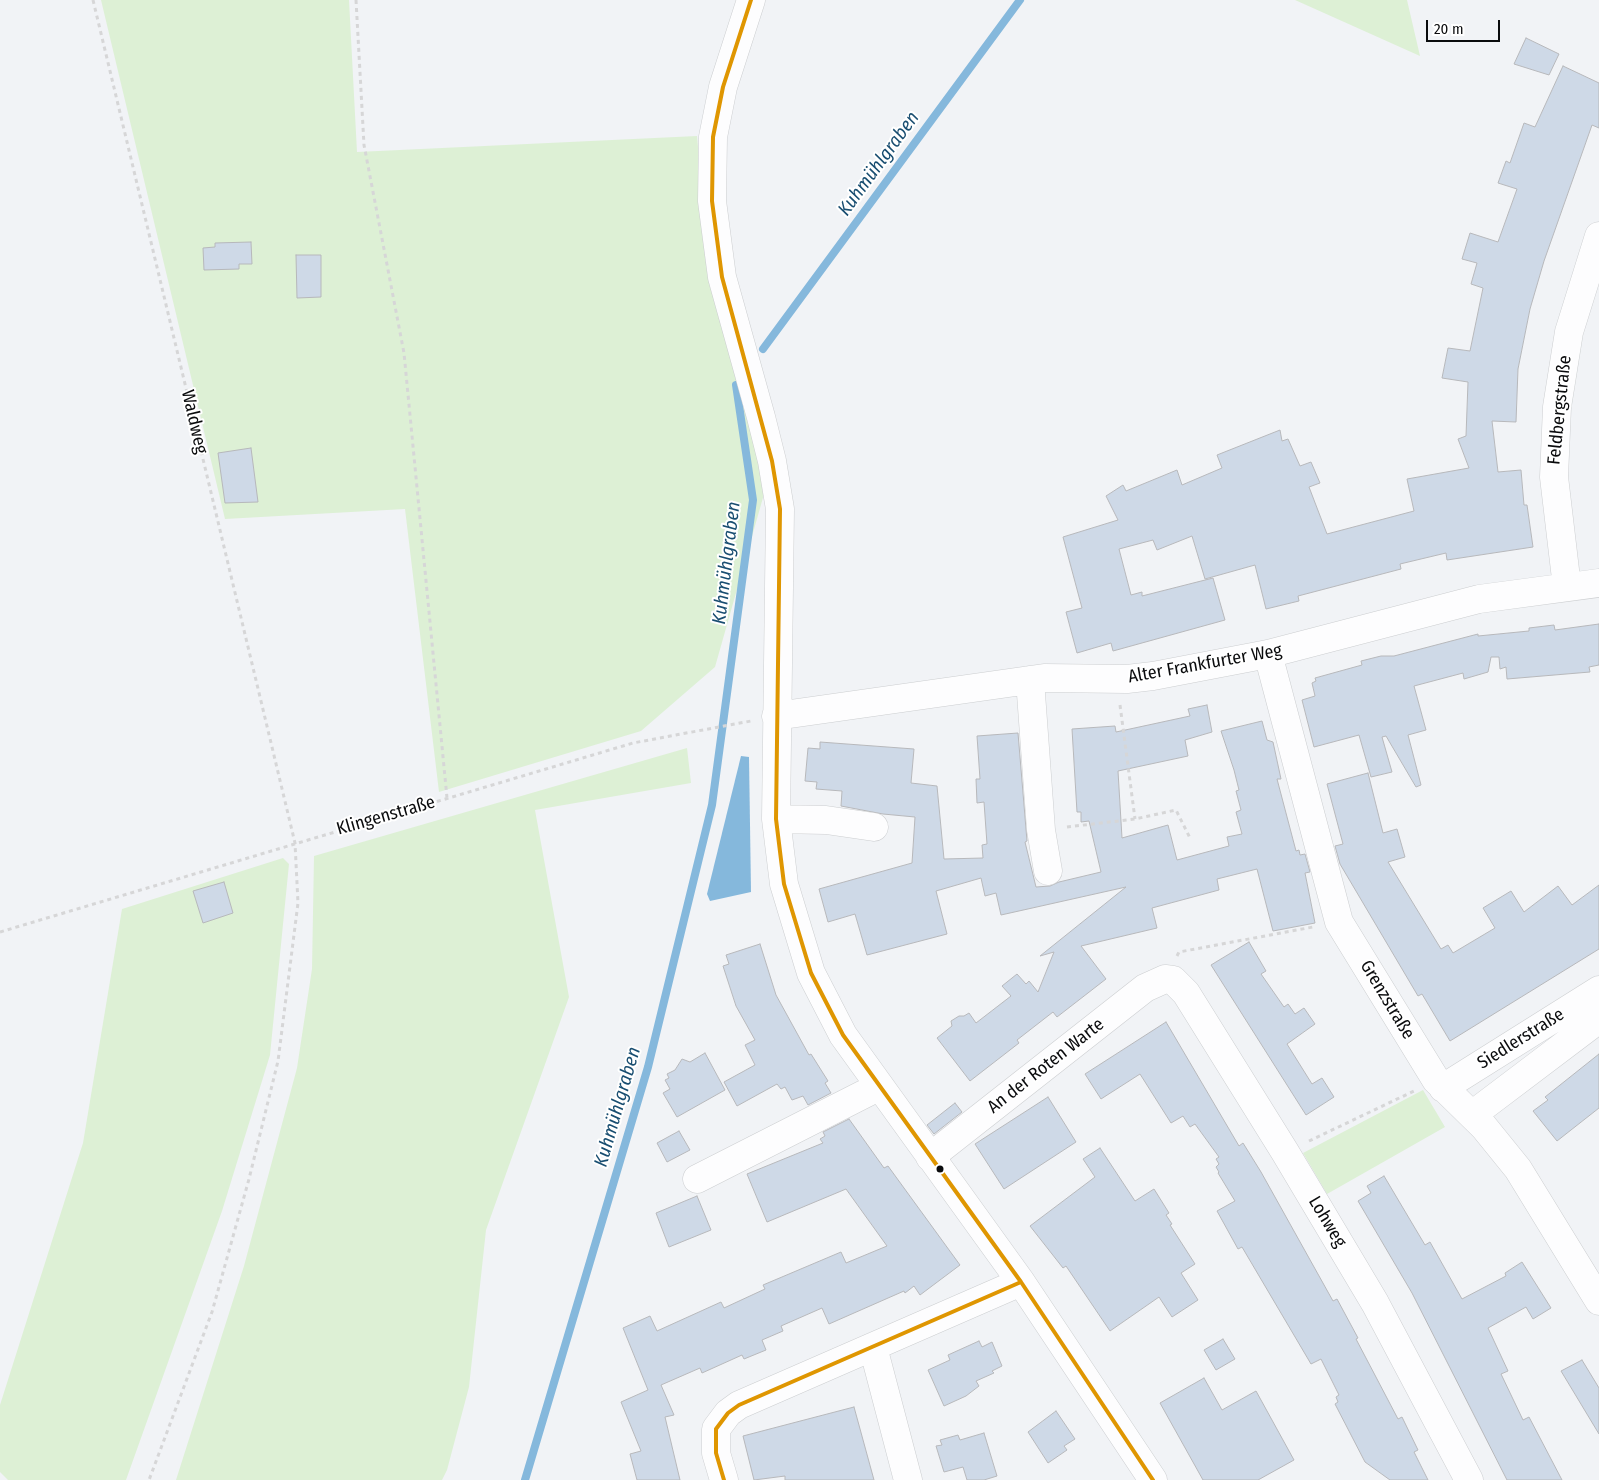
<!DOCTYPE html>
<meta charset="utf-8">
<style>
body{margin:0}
#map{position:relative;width:1599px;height:1480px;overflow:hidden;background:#f1f3f6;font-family:"Fira Sans Condensed",sans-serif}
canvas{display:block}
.scale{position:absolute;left:1426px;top:20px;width:74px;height:22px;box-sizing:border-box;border:2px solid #0a0b0d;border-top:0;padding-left:6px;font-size:15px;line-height:18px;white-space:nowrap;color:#0a0b0d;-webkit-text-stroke:4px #fff;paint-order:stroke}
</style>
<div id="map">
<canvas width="1599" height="1480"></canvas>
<div class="scale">20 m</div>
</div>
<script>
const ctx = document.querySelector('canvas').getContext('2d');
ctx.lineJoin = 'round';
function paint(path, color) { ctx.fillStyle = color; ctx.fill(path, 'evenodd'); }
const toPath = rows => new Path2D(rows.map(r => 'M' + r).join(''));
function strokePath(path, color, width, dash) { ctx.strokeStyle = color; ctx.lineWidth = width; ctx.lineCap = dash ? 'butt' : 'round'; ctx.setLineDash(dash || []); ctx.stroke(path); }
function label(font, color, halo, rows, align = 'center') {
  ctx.font = font + ' "Fira Sans Condensed",sans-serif'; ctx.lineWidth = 4; ctx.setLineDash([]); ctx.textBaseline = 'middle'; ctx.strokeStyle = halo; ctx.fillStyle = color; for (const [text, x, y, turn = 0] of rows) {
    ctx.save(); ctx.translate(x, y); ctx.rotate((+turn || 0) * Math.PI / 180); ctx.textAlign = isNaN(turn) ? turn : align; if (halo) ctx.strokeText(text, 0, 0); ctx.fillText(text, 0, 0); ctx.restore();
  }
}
paint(toPath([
 [101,0,349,0,357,152,697,136,705,220,768,480,715,667,641,731,439,792,405,509,225,519],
 [1295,0,1407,0,1420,56],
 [687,748,691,783,535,810,569,997,486,1230,469,1387,447,1470,442,1480,176,1480,244,1266,297,1068,312,969,314,856],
 [283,858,289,864,270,1055,222,1211,126,1480,8,1480,0,1472,0,1405,83,1143,122,909],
 [1423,1090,1445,1127,1327,1194,1303,1153]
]), '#ddf0d5');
paint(toPath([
 [741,756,749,757,751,892,710,901,707,894]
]), '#85b8dc');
strokePath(toPath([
 [763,349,1020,0],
 [525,1480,648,1067,712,805,753,500,736,385]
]), '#85b8dc', 8);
const building = toPath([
 [1526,38,1559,54,1549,75,1514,64,1526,38],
 [1563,66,1599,83,1599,128,1592,125,1544,261,1530,309,1518,369,1516,422,1492,421,1498,472,1521,470,1524,505,1527,505,1533,547,1447,560,1446,553,1400,564,1401,569,1298,596,1299,601,1266,609,1255,565,1205,579,1192,536,1157,550,1153,540,1119,549,1131,595,1142,592,1142,596,1213,578,1225,620,1113,651,1111,643,1077,653,1066,612,1082,608,1063,537,1118,520,1106,496,1123,485,1126,491,1177,470,1182,485,1222,468,1217,455,1280,430,1282,441,1288,439,1300,466,1311,462,1320,483,1309,487,1327,534,1414,511,1407,479,1469,468,1458,439,1466,436,1468,382,1442,378,1448,348,1470,351,1483,288,1471,284,1477,263,1462,259,1470,233,1498,242,1517,189,1498,183,1506,161,1510,163,1524,123,1535,127,1563,66],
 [251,242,252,264,239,264,239,269,204,270,203,248,215,247,215,243,251,242],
 [296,255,321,255,321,297,297,298,296,255],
 [251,448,258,502,225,503,218,453,251,448],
 [1599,624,1599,665,1589,667,1590,672,1507,679,1506,667,1500,669,1499,657,1491,657,1488,672,1464,679,1463,673,1414,686,1426,730,1408,735,1421,785,1416,787,1386,736,1382,737,1392,772,1371,777,1359,735,1314,747,1302,700,1315,696,1312,683,1316,681,1315,678,1362,665,1361,661,1381,656,1394,656,1478,634,1478,636,1529,631,1529,628,1554,625,1555,630,1599,624],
 [1207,705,1212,732,1185,740,1188,756,1118,771,1122,838,1168,825,1177,860,1229,846,1227,837,1242,834,1236,812,1241,810,1236,791,1239,790,1234,770,1221,731,1262,721,1267,740,1273,742,1281,779,1277,779,1296,851,1299,850,1300,855,1305,854,1310,872,1305,873,1315,923,1273,931,1257,869,1217,879,1219,890,1152,908,1157,928,1081,946,1106,979,1057,1017,1053,1012,1017,1040,1019,1043,970,1081,937,1038,952,1026,951,1021,959,1016,964,1016,969,1013,976,1023,1011,996,1002,986,1017,974,1026,984,1029,981,1038,992,1054,952,1040,956,1126,887,1001,915,996,893,985,896,981,878,936,891,947,934,867,955,855,914,828,922,819,889,912,863,915,817,883,814,841,806,842,791,816,789,817,782,805,781,808,748,820,749,820,742,914,749,911,783,937,786,944,859,983,858,982,845,987,844,984,802,977,803,976,779,980,779,977,736,1018,733,1027,841,1025,842,1036,887,1050,886,1059,882,1101,872,1089,821,1081,822,1081,812,1077,812,1072,729,1115,726,1116,732,1190,716,1188,709,1207,705],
 [1368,773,1383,833,1397,829,1405,857,1388,862,1441,949,1448,945,1453,953,1495,928,1483,908,1511,891,1524,912,1558,886,1572,905,1599,885,1599,949,1450,1041,1422,994,1418,996,1340,864,1335,846,1343,844,1327,784,1368,773],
 [224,882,233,913,203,923,193,891,224,882],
 [1249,942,1266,971,1261,974,1284,1007,1288,1004,1295,1014,1304,1008,1315,1024,1287,1044,1312,1084,1322,1078,1334,1097,1306,1115,1211,965,1249,942],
 [760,944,776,995,809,1055,811,1054,828,1081,825,1083,831,1093,808,1105,803,1096,792,1100,785,1087,781,1089,777,1084,737,1106,724,1082,755,1065,745,1045,755,1040,736,1006,723,966,729,964,726,955,760,944],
 [1166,1022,1239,1146,1243,1143,1261,1172,1333,1301,1337,1299,1358,1338,1356,1339,1398,1419,1402,1417,1418,1450,1414,1452,1428,1480,1390,1480,1365,1462,1335,1404,1338,1402,1336,1397,1339,1395,1321,1359,1311,1364,1242,1247,1238,1249,1217,1211,1235,1201,1218,1173,1219,1172,1216,1167,1219,1164,1216,1159,1219,1157,1195,1124,1190,1127,1183,1116,1171,1123,1140,1074,1101,1099,1085,1074,1166,1022],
 [705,1053,725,1090,677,1117,663,1093,670,1089,665,1080,669,1078,667,1074,675,1070,682,1059,690,1062,705,1053],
 [1599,1054,1599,1108,1557,1141,1533,1111,1548,1100,1545,1097,1599,1054],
 [1048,1097,1076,1142,1004,1189,975,1144,1048,1097],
 [955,1103,962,1112,934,1134,927,1125,955,1103],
 [849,1119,884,1168,888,1166,960,1265,920,1295,914,1286,905,1293,904,1291,829,1324,822,1308,781,1326,783,1331,762,1340,766,1350,744,1359,742,1355,702,1373,700,1368,661,1385,674,1415,665,1417,680,1480,637,1480,630,1454,641,1451,621,1402,648,1390,623,1328,650,1316,657,1331,721,1302,724,1308,765,1289,763,1285,841,1252,846,1263,887,1246,846,1189,767,1222,747,1174,823,1143,820,1139,825,1136,823,1132,849,1119],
 [679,1131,690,1150,667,1162,657,1143,679,1131],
 [1100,1148,1135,1201,1154,1189,1169,1213,1166,1215,1172,1224,1170,1225,1195,1264,1181,1273,1198,1300,1172,1317,1159,1297,1110,1331,1066,1266,1063,1268,1030,1226,1095,1177,1083,1159,1100,1148],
 [1384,1176,1425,1245,1430,1242,1462,1299,1506,1276,1505,1273,1522,1262,1551,1308,1533,1319,1526,1307,1488,1328,1508,1371,1501,1374,1523,1420,1529,1417,1562,1480,1507,1480,1412,1293,1358,1201,1371,1193,1367,1186,1384,1176],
 [697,1196,711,1230,669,1247,656,1213,697,1196],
 [1223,1339,1235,1359,1216,1370,1204,1350,1223,1339],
 [979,1341,982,1347,992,1342,1002,1366,992,1371,994,1373,976,1381,979,1386,966,1396,944,1406,928,1370,950,1360,948,1355,979,1341],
 [1582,1360,1599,1388,1599,1434,1561,1371,1582,1360],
 [1204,1378,1222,1410,1256,1391,1294,1460,1258,1480,1203,1480,1160,1403,1204,1378],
 [854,1407,874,1480,785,1480,785,1476,754,1480,743,1436,854,1407],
 [1056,1411,1075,1439,1064,1446,1067,1450,1048,1463,1028,1432,1056,1411],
 [984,1433,997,1476,984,1480,967,1480,963,1467,944,1472,936,1446,942,1445,940,1440,958,1435,960,1440,984,1433]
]);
paint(building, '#ced9e7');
strokePath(building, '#b7b8bb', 1);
const minor = toPath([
 [751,0,723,87,713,137,712,201,722,277,761,417,772,461,780,509,776,819,784,884,811,973,843,1035,1021,1282,1153,1480],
 [1567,587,1554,477,1557,407,1569,332,1599,236],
 [1268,654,1339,922,1436,1080,1484,1127,1518,1169,1599,1301],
 [1030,680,1041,830,1048,871],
 [776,716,1044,678,1127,679,1153,676,1268,654,1479,599,1599,583],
 [776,819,826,820,874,827],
 [1443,1088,1599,990],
 [1472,1115,1599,1019],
 [930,1157,1145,988,1165,979,1173,980,1186,993,1285,1152,1375,1303,1469,1480],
 [697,1179,878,1087],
 [873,1347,908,1480],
 [724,1480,716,1453,716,1429,728,1413,739,1405,1021,1282]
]);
strokePath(minor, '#ccced0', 29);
strokePath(toPath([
 [93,0,295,843,298,903,278,1061,249,1179,212,1312,149,1480],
 [356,0,364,145,404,353,447,798],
 [1120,705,1135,819],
 [1067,827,1135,819,1176,810,1190,838],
 [0,932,633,743,751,721],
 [1177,956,1179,952,1313,927],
 [1309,1141,1414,1091]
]), '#d6d6d7', 3, [4, 4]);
strokePath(minor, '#fdfdfe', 28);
strokePath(toPath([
 [751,0,723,87,713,137,712,201,722,277,772,461,780,509,776,819,784,884,811,973,843,1035,1021,1282,1153,1480],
 [724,1480,716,1453,716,1429,728,1413,739,1405,1021,1282]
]), '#df9601', 4);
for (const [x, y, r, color] of [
 [940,1169,4.5,"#0a0b0d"]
]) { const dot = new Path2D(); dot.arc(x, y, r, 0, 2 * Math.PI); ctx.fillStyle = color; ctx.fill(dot); strokePath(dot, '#fff', 2); }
label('18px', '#0a0b0d', '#fff', [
 ["Feldbergstraße",1560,410,-84],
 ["Waldweg",194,422,77],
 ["Alter Frankfurter Weg",1205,664,-10],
 ["Klingenstraße",386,816,-16],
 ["Grenzstraße",1387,1000,59],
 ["Siedlerstraße",1521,1039,-32],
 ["An der Roten Warte",1046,1066,-38],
 ["Lohweg",1327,1222,59]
]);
label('italic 19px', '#194e71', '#fff', [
 ["Kuhmühlgraben",879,164,-54],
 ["Kuhmühlgraben",727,563,-83],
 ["Kuhmühlgraben",618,1107,-74]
]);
</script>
